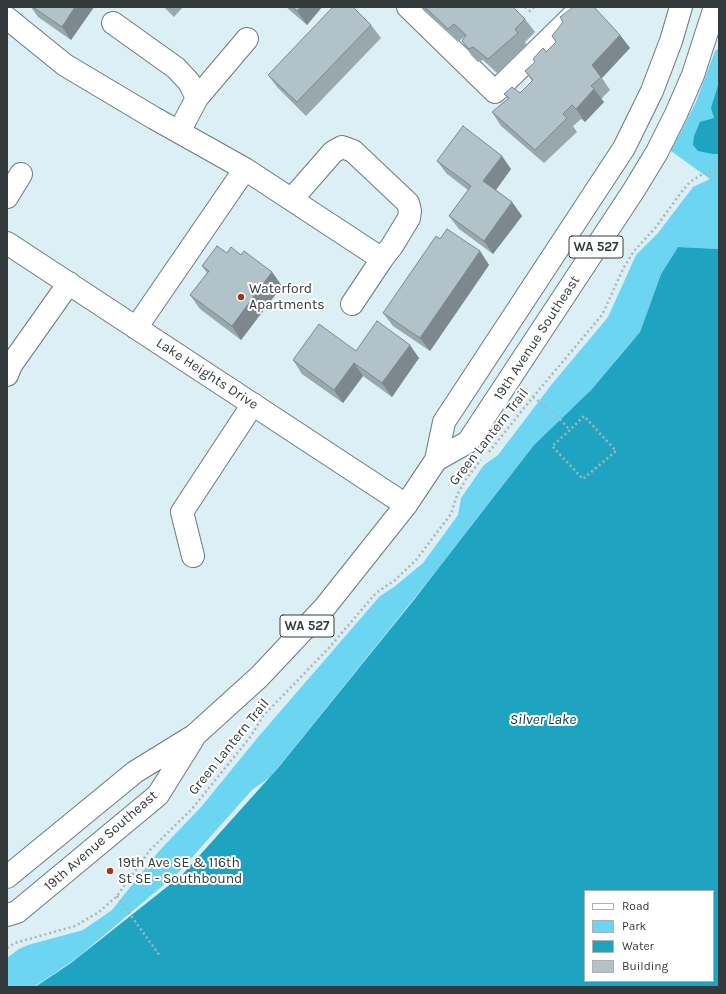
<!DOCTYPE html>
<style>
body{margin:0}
#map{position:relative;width:726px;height:994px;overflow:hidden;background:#dceff5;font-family:Karla,sans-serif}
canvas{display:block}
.frame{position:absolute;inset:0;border:8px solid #323a3c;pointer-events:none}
.legend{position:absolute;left:584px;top:890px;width:130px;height:92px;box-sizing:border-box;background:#fff;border:1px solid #adb0b1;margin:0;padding:5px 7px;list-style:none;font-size:12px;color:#323a3c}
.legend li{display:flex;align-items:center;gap:8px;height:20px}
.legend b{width:20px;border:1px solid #adb0b1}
</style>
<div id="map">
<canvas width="726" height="994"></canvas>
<div class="frame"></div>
<ul class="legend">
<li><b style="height:5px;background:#fff"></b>Road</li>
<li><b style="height:11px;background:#6cd6f2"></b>Park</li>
<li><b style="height:11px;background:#1ea4c1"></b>Water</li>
<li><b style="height:11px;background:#b1c3c9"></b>Building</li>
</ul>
</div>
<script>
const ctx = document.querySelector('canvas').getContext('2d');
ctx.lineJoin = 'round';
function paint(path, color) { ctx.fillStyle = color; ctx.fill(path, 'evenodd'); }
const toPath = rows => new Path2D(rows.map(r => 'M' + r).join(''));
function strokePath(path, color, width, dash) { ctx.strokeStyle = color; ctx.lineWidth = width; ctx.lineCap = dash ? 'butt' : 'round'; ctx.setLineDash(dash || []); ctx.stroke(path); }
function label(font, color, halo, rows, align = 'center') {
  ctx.font = font + ' Karla,sans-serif'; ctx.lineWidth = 4; ctx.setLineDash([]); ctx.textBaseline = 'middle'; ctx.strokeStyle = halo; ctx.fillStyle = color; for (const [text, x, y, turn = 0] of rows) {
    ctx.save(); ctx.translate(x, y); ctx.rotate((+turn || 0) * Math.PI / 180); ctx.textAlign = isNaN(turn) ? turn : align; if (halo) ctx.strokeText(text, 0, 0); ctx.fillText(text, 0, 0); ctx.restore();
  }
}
paint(toPath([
 [719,48,719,249,678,247,661,274,640,332,589,392,534,445,437,570,285,759,270,777,252,790,179,872,77,958,34,987,7,987,7,958,19,949,28,945,83,930,112,910,159,851,201,807,259,736,380,596,394,587,423,563,458,515,461,498,484,465,498,455,552,384,608,317,636,255,658,233,693,187,710,179,671,151,696,102,715,51]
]), '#6cd6f2');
paint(toPath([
 [719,82,719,154,713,154,698,151,693,145,694,136,700,122,714,118,711,108],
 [678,247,719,249,719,987,35,987,71,963,182,875,278,768,413,601,534,445,591,390,640,332,661,274],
 [585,891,713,891,713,981,585,981]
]), '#1ea4c1');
const minor = toPath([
 [408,7,495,92,582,7],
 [7,18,65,65,154,118,245,169,382,259,392,246,409,218,410,211,408,203,353,151,342,147,333,152,292,199],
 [113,23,176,68,189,82,197,98,179,132],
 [197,98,247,39],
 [7,197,21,174],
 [7,243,406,505],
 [352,304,382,259],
 [136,328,245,169],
 [7,375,11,365,69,283],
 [193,556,182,512,253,404]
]);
const major = toPath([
 [436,460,468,442,634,190,657,152,676,114,693,75,715,7],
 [7,877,135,772,195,735,259,677,325,607,406,505,436,460,444,422,624,148,652,91,671,41,681,7],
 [7,915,17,912,158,795,193,739]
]);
strokePath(minor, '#697a7f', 24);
strokePath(major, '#697a7f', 24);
strokePath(toPath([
 [525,7,530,11,534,7],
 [533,397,554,413,570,430,552,446,583,479,616,451,584,416,570,430],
 [489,452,533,397,602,315,624,267,634,251,656,227,683,190,690,182,701,175,719,170],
 [117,896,160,956],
 [7,948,15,943,75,926,99,912,117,896,150,850,192,809,251,736,263,716,328,649,376,593,395,580,416,560,451,514,457,495,466,479,481,460]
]), '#a7b6bb', 2.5, [2, 3]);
strokePath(minor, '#fff', 22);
strokePath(major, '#fff', 22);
paint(toPath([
 [31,7,94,7,71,40,38,17],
 [164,7,183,7,174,17],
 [286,7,322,7,307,25],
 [421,7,525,19,535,32,525,42,527,46,497,73,483,60,478,62,471,55,462,41,464,38,464,37,458,42,423,10],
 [563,22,620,35,630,48,602,78,610,90,601,99,604,102,585,122,581,119,573,126,577,132,544,163,501,126,492,112,508,99,504,94,520,93,532,81,525,71,546,52,556,42],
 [371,25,381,38,306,116,278,88,268,75],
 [437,161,511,169,496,190,512,202,522,216,493,254,459,229,449,216,468,190,447,174],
 [440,239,480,251,489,265,430,351,393,326,383,313],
 [227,253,241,255,272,272,282,286,241,340,200,309,190,295,207,273,202,266],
 [356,351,419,358,392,397,363,376,343,403,302,374,293,360]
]), '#98a8ad');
paint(toPath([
 [75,7,94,7,71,40,62,27],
 [301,7,322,7,307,25,297,11],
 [620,35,630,48,602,78,592,65],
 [594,89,604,102,585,122,576,109],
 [502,156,511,169,493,194,483,181],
 [512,202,522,216,493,254,484,241],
 [480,251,489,265,430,351,420,338],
 [272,272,282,286,241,340,232,326],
 [410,345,419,358,392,397,382,383],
 [354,363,363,376,343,403,334,390]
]), '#7c888d');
const building = toPath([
 [33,7,75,7,62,27,33,7],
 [292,7,301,7,297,11,292,7],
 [333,7,353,7,371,25,297,102,268,75,333,7],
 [425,7,513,7,525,19,515,29,518,33,488,59,473,47,469,49,462,41,466,35,454,24,448,29,425,7],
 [573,7,594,7,620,35,592,65,601,77,591,86,594,89,576,109,572,105,563,114,567,118,535,150,492,112,509,98,504,94,512,87,520,93,533,80,525,71,535,62,533,59,543,48,546,52,556,42,552,36,563,22,560,17,568,11,573,7],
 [463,126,502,156,483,181,512,202,484,241,449,216,471,186,437,161,463,126],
 [447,229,480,251,420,338,383,313,436,236,440,239,447,229],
 [217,246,227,253,231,247,241,255,244,251,272,272,232,326,190,295,209,271,202,266,217,246],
 [377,321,410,345,382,383,354,363,334,390,293,360,319,324,356,351,377,321]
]);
paint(building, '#b1c3c9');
strokePath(building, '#7c888d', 1);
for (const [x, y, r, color] of [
 [241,297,4,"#a03917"],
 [110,871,4,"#a03917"]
]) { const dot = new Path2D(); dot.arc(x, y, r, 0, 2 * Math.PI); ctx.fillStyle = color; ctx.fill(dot); strokePath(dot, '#fff', 1.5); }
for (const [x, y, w] of [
 [596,247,54],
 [307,626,54]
]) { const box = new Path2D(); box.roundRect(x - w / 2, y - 11, w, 22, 3); ctx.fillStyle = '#fff'; ctx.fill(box); strokePath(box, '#323a3c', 1); }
label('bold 13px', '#323a3c', null, [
 ["WA 527",596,247],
 ["WA 527",307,626]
]);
label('14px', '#323a3c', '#fff', [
 ["Waterford",249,289],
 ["Apartments",249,305],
 ["19th Ave SE & 116th",118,863],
 ["St SE - Southbound",118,879]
], 'left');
label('14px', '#323a3c', '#fff', [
 ["19th Avenue Southeast",537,338,-57],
 ["Lake Heights Drive",207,374,33],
 ["Green Lantern Trail",489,437,-52],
 ["Green Lantern Trail",229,747,-51],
 ["19th Avenue Southeast",101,841,-41]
]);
label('italic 15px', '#0a414e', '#fff', [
 ["Silver Lake",543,720]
]);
</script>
